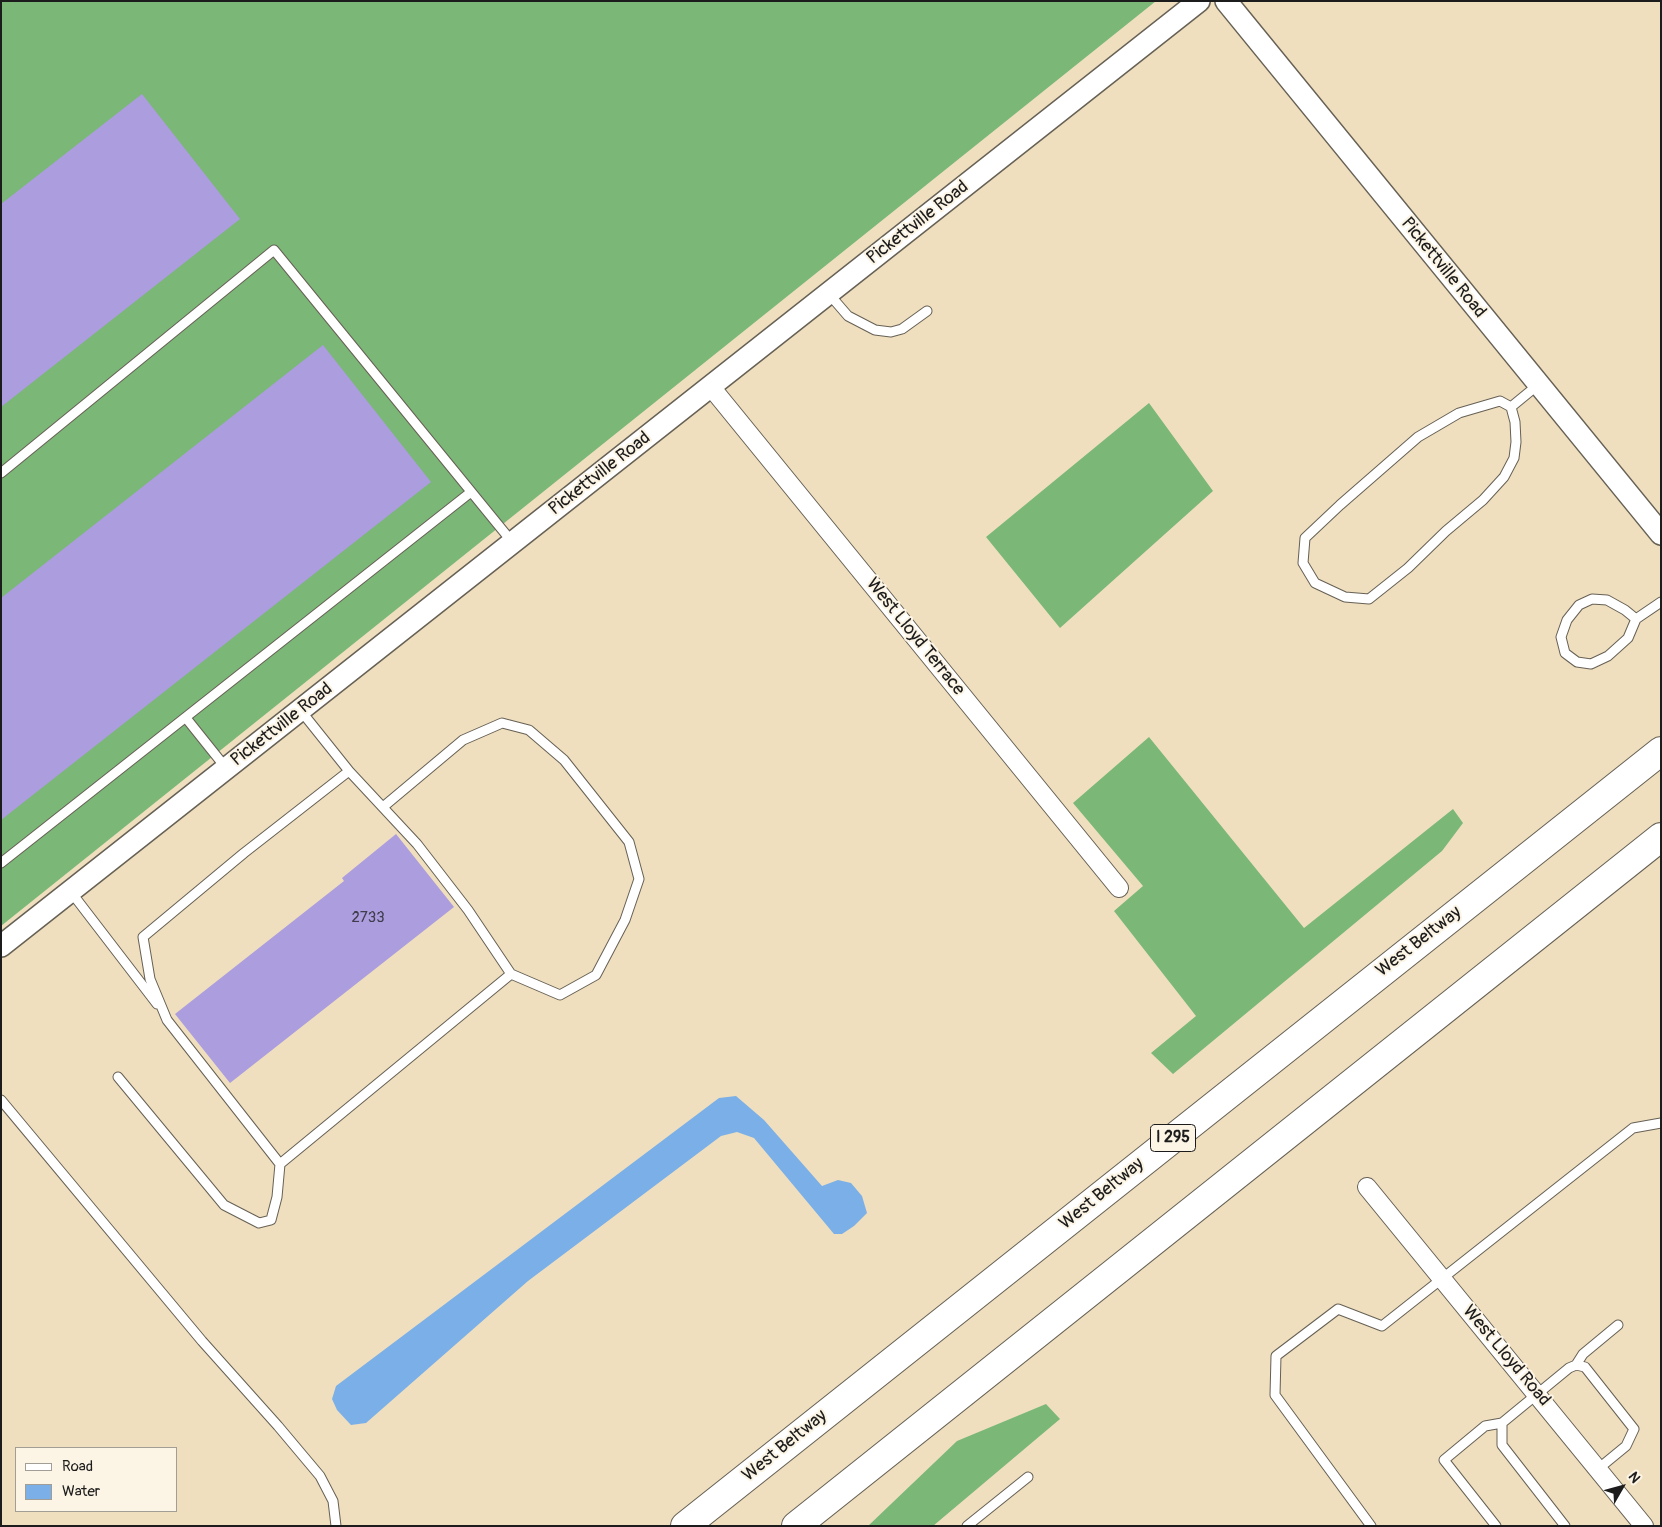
<!DOCTYPE html>
<style>
body{margin:0}
#map{position:relative;width:1662px;height:1527px;overflow:hidden;background:#efdfbe;font-family:Pangolin,sans-serif}
canvas{display:block}
.frame{position:absolute;inset:0;border:2px solid #1c1c1c;pointer-events:none}
.legend{position:absolute;left:15px;top:1447px;width:162px;height:65px;box-sizing:border-box;background:#fcf5e5;border:1px solid #a29e95;margin:0;padding:6px 9px;list-style:none;font-size:15px;color:#1c1c1c}
.legend li{display:flex;align-items:center;gap:10px;height:25px}
.legend b{width:25px;border:1px solid #a29e95}
.north{position:absolute;left:1597px;top:1462px;width:50px;height:50px;-webkit-text-stroke:4px #fcf5e5;paint-order:stroke;rotate:52deg;font-size:14px;font-weight:700;line-height:20px;text-align:center;color:#1c1c1c}
.north::after{content:'';display:block;margin:auto;width:18px;height:22px;background:#1c1c1c;clip-path:polygon(50% 0,100% 100%,50% 72%,0 100%)}
</style>
<div id="map">
<canvas width="1662" height="1527"></canvas>
<div class="frame"></div>
<ul class="legend">
<li><b style="height:6px;background:#fff"></b>Road</li>
<li><b style="height:14px;background:#7bafe8"></b>Water</li>
</ul>
<div class="north">N</div>
</div>
<script>
const ctx = document.querySelector('canvas').getContext('2d');
ctx.lineJoin = 'round';
function paint(path, color) { ctx.fillStyle = color; ctx.fill(path, 'evenodd'); }
const toPath = rows => new Path2D(rows.map(r => 'M' + r).join(''));
function strokePath(path, color, width, dash) { ctx.strokeStyle = color; ctx.lineWidth = width; ctx.lineCap = dash ? 'butt' : 'round'; ctx.setLineDash(dash || []); ctx.stroke(path); }
function label(font, color, halo, rows, align = 'center') {
  ctx.font = font + ' Pangolin,sans-serif'; ctx.lineWidth = 4; ctx.setLineDash([]); ctx.textBaseline = 'middle'; ctx.strokeStyle = halo; ctx.fillStyle = color; for (const [text, x, y, turn = 0] of rows) {
    ctx.save(); ctx.translate(x, y); ctx.rotate((+turn || 0) * Math.PI / 180); ctx.textAlign = isNaN(turn) ? turn : align; if (halo) ctx.strokeText(text, 0, 0); ctx.fillText(text, 0, 0); ctx.restore();
  }
}
paint(toPath([
 [1,1,1156,1,1,926],
 [1149,403,1213,491,1060,628,986,537],
 [1149,737,1304,928,1453,809,1463,823,1442,851,1173,1074,1151,1053,1196,1016,1114,911,1143,886,1073,803],
 [1046,1404,1060,1419,933,1526,868,1526,957,1441]
]), '#7bb777');
paint(toPath([
 [736,1096,764,1120,822,1186,838,1180,851,1183,862,1196,867,1213,854,1226,842,1234,834,1234,754,1138,737,1132,721,1136,528,1281,366,1423,351,1425,337,1410,332,1399,336,1386,719,1098]
]), '#7bafe8');
paint(toPath([
 [142,94,240,219,1,407,1,204],
 [323,345,431,482,1,820,1,598],
 [396,834,454,907,230,1083,175,1014,344,881,342,878]
]), '#ab9dde');
const service = toPath([
 [829,294,848,316,875,330,891,332,902,329,927,311],
 [1511,407,1500,401,1459,413,1418,437,1340,505,1305,538,1303,563,1315,583,1345,597,1369,599,1408,568,1446,531,1483,500,1504,477,1514,458,1516,442,1515,422,1511,407,1539,384],
 [1,473,274,250,513,543],
 [1636,619,1625,610,1607,600,1592,599,1579,605,1567,620,1561,637,1565,653,1577,662,1591,664,1608,656,1628,638,1636,619,1661,602],
 [301,711,349,771,417,844,468,910,511,974,280,1164,167,1020,150,979,143,937,244,853,349,771],
 [186,718,226,768],
 [383,807,463,740,502,723,529,730,564,760,629,842,639,879,625,920,596,975,560,995,511,974],
 [1,863,471,492],
 [71,892,157,1004],
 [118,1077,224,1205,259,1223,271,1220,277,1197,280,1164],
 [1,1100,202,1341,278,1426,320,1476,333,1501,336,1526],
 [1576,1365,1583,1354,1618,1325],
 [1502,1423,1502,1445,1565,1526],
 [967,1526,1028,1477],
 [1371,1526,1275,1395,1276,1356,1338,1309,1382,1326,1633,1128,1661,1123],
 [1496,1526,1444,1460,1485,1426,1502,1423,1569,1368,1576,1365,1585,1367,1634,1429,1626,1446,1598,1469]
]);
const minor = toPath([
 [711,387,1119,888],
 [1367,1187,1644,1526]
]);
const tertiary = toPath([
 [1226,1,1661,534],
 [1,946,1199,1]
]);
const motorway = toPath([
 [685,1526,1661,751],
 [796,1526,1661,837]
]);
strokePath(service, '#666055', 11);
strokePath(minor, '#666055', 20);
strokePath(tertiary, '#666055', 24);
strokePath(motorway, '#666055', 30);
strokePath(service, '#fff', 9);
strokePath(minor, '#fff', 18);
strokePath(tertiary, '#fff', 21);
strokePath(motorway, '#fff', 28);
label('15px', '#403c4c', null, [
 ["2733",368,918]
]);
for (const [x, y, w] of [
 [1173,1138,45]
]) { const box = new Path2D(); box.roundRect(x - w / 2, y - 13.5, w, 27, 4); ctx.fillStyle = '#fcf5e5'; ctx.fill(box); strokePath(box, '#1c1c1c', 1); }
label('bold 16px', '#1c1c1c', null, [
 ["I 295",1173,1138]
]);
label('18px', '#1c1c1c', '#fcf5e5', [
 ["Pickettville Road",918,223,-38],
 ["Pickettville Road",1443,268,51],
 ["Pickettville Road",600,474,-38],
 ["West Lloyd Terrace",915,637,51],
 ["Pickettville Road",282,725,-38],
 ["West Beltway",1419,942,-38],
 ["West Beltway",1102,1194,-39],
 ["West Lloyd Road",1506,1356,50],
 ["West Beltway",785,1446,-39]
]);
</script>
